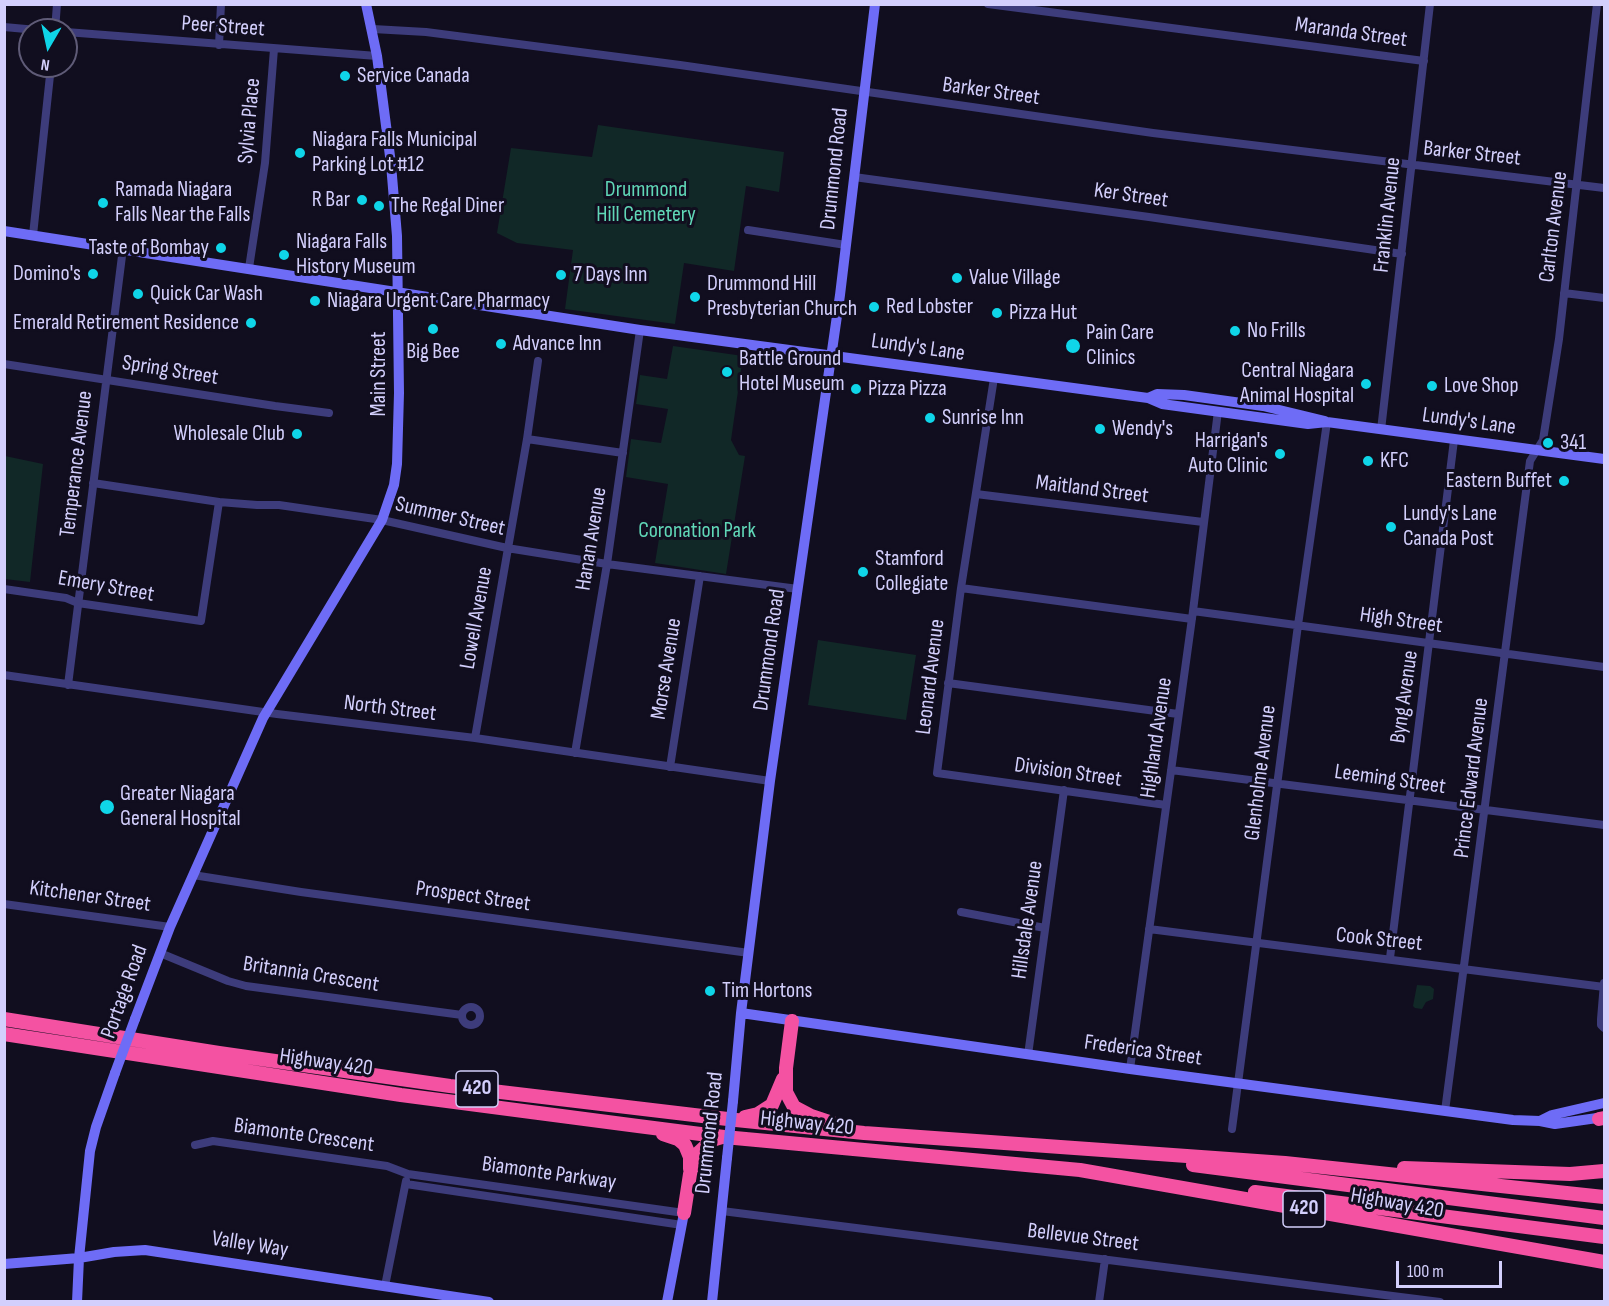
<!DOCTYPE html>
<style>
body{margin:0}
#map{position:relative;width:1609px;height:1306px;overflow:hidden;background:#110e1f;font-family:"Sofia Sans Condensed",sans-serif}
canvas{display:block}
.frame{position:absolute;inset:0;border:6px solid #d3cffc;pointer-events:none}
.north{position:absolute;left:18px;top:18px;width:60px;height:60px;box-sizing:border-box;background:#110e1f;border:2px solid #5f5b77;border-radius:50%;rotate:189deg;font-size:16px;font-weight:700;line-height:24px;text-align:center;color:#d3cffc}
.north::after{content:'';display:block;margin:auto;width:21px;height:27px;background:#0fd5e8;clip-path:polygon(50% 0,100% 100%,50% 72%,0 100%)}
.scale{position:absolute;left:1396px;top:1261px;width:106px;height:27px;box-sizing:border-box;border:3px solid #d3cffc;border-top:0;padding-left:8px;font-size:18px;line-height:21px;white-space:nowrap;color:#d3cffc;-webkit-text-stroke:4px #110e1f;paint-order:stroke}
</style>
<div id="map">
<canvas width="1609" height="1306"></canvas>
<div class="frame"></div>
<div class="north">N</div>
<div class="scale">100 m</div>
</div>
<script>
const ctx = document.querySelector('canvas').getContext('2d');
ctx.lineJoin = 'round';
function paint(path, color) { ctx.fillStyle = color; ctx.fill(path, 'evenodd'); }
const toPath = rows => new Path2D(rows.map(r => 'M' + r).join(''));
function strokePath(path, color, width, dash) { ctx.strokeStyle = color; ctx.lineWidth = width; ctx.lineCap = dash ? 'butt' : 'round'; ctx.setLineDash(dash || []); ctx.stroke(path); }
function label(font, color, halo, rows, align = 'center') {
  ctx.font = font + ' "Sofia Sans Condensed",sans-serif'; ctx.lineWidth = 6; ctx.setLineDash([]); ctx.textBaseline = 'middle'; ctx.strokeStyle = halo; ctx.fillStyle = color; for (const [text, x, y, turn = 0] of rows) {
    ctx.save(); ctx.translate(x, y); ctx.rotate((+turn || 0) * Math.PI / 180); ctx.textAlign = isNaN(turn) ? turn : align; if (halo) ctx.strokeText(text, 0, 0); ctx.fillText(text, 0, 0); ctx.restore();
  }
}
paint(toPath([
 [598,125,784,152,779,192,746,186,734,271,684,263,675,324,565,309,573,250,517,243,497,233,511,148,592,157],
 [673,346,743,356,731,440,739,455,745,456,726,574,655,563,668,484,626,477,631,439,661,443,668,409,636,404,640,375,667,379],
 [5,456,43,464,30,582,5,579],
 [818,640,916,655,906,720,808,705],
 [1417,985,1430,986,1434,989,1433,999,1426,1002,1422,1009,1415,1008,1413,1006]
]), '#112827');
strokePath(toPath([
 [988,4,1424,61],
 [4,27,37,30],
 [373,29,426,32,680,65,1153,133,1604,188],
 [55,30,57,4],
 [66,32,377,56],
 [219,45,221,4],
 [854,177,1149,217,1402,254],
 [748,230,846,245],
 [33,235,51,66],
 [249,268,265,163,274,49],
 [1564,293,1604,298],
 [4,364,275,406,329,413],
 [994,378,961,588,937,773,1166,805],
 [1381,430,1430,4],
 [527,439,623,453],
 [93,483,219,502,257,505,279,505,382,520,507,548,607,564,798,589],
 [976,494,1203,522],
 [961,588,1192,619],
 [4,589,66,598,78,603,201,621,219,502],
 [1193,611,1604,667],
 [4,675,277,714,475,738,770,781],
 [948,683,1178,714],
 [68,685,123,248],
 [475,738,527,439,538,361],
 [575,753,607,564,640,330],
 [670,767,700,576],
 [1171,770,1604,825],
 [193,875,301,892,749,953],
 [4,904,170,927],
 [961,912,1045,928],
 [1149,929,1604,987],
 [160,953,228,981,246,986,462,1015],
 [1390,958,1454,440],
 [1604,983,1601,1019,1601,1025,1604,1028],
 '462 1016a9 9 0 1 1 18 0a9 9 0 1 1-18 0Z',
 [1028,1055,1064,790],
 [1130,1069,1193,611,1218,411],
 [1445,1111,1530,461,1543,440,1559,339,1597,4],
 [1232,1129,1298,625,1327,422],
 [195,1145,213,1141,387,1166,408,1174,684,1213],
 [406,1184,682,1225],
 [722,1211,1440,1302],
 [385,1286,406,1181],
 [1099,1302,1105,1259]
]), '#3d3c7b', 8);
strokePath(toPath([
 [4,231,640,330,1148,398,1162,404,1308,424,1327,422,1604,459],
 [1148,398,1157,394,1184,395,1263,406,1325,421],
 [741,1013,1130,1069,1513,1120,1540,1121,1555,1124,1604,1117],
 [135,1019,170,927,263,718,382,520,394,485,397,464,399,393,397,236,391,164,377,56,366,4],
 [733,1101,741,1013,770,781,840,295,875,4],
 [1540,1121,1552,1115,1604,1103],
 [4,1264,79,1258,114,1252,145,1250,489,1302],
 [77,1302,79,1258,90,1151,96,1127,115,1073],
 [667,1302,684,1213],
 [712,1302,727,1158]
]), '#6e6cf6', 10);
strokePath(toPath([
 [4,1019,219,1053,450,1086,736,1120,864,1133,1285,1163,1604,1197],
 [792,1021,786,1068,786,1092,794,1107,811,1116,838,1125],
 [4,1034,401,1095,638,1126,724,1137,1080,1170,1604,1262],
 [745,1117,758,1114,772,1105,783,1079],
 [1599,1119,1604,1118],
 [663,1134,678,1139,685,1145,690,1157,690,1169],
 [1193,1165,1604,1218],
 [1404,1168,1570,1174,1604,1171],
 [1255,1192,1604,1237],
 [684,1213,690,1174,696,1155,712,1140,722,1137]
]), '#f452a2', 14);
strokePath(toPath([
 [115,1073,135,1019],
 [727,1158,733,1101]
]), '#6e6cf6', 10);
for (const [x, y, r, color] of [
 [345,76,6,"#0fd5e8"],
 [300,153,6,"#0fd5e8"],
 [362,200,6,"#0fd5e8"],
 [103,203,6,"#0fd5e8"],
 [379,206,6,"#0fd5e8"],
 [221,248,6,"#0fd5e8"],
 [284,255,6,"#0fd5e8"],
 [93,274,6,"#0fd5e8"],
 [561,275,6,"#0fd5e8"],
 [957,278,6,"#0fd5e8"],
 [138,294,6,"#0fd5e8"],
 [695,297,6,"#0fd5e8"],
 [315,301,6,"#0fd5e8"],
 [874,307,6,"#0fd5e8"],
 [997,313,6,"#0fd5e8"],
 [251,323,6,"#0fd5e8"],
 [433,329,6,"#0fd5e8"],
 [1235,331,6,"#0fd5e8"],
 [501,344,6,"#0fd5e8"],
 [1073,346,8,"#0fd5e8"],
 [727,372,6,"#0fd5e8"],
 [1366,384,6,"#0fd5e8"],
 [1432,386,6,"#0fd5e8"],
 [856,389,6,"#0fd5e8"],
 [930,418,6,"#0fd5e8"],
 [1100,429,6,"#0fd5e8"],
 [297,434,6,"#0fd5e8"],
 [1548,443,6,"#0fd5e8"],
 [1280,454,6,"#0fd5e8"],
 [1368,461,6,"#0fd5e8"],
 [1564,481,6,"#0fd5e8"],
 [1391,527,6,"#0fd5e8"],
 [863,572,6,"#0fd5e8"],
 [107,807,8,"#0fd5e8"],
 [710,991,6,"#0fd5e8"]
]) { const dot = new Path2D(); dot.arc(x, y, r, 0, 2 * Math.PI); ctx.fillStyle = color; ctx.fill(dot); strokePath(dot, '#110e1f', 2); }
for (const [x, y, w] of [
 [477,1089,42],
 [1304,1209,42]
]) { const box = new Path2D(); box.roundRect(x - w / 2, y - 18, w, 36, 4.5); ctx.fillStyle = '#110e1f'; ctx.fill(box); strokePath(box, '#d3cffc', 1.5); }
label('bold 21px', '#d3cffc', null, [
 ["420",477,1089],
 ["420",1304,1209]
]);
label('22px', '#d3cffc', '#110e1f', [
 ["Peer Street",223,27,4],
 ["Maranda Street",1351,33,8],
 ["Barker Street",991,92,8],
 ["Sylvia Place",250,121,-85],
 ["Barker Street",1472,154,6],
 ["Drummond Road",835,169,-84],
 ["Ker Street",1131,196,8],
 ["Franklin Avenue",1388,215,-84],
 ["Carlton Avenue",1554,227,-83],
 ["Lundy's Lane",918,348,8],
 ["Spring Street",170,371,9],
 ["Main Street",379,374,-90],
 ["Lundy's Lane",1469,422,8],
 ["Temperance Avenue",77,464,-83],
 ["Maitland Street",1092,490,7],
 ["Summer Street",450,517,13],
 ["Hanan Avenue",592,539,-81],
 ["Emery Street",106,587,10],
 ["Lowell Avenue",477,618,-80],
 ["High Street",1401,621,8],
 ["Drummond Road",770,650,-82],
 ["Morse Avenue",667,669,-81],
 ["Leonard Avenue",931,677,-83],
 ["Byng Avenue",1405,697,-82],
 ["North Street",390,709,7],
 ["Highland Avenue",1157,738,-82],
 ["Division Street",1068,773,8],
 ["Glenholme Avenue",1261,773,-83],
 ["Prince Edward Avenue",1472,778,-83],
 ["Leeming Street",1390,780,8],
 ["Kitchener Street",90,897,8],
 ["Prospect Street",473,897,8],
 ["Hillsdale Avenue",1028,920,-82],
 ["Cook Street",1379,940,6],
 ["Britannia Crescent",311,975,9],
 ["Portage Road",125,992,-70],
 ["Frederica Street",1143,1051,8],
 ["Highway 420",326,1063,8],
 ["Highway 420",807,1124,6],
 ["Drummond Road",710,1133,-84],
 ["Biamonte Crescent",304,1136,8],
 ["Biamonte Parkway",549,1174,8],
 ["Highway 420",1397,1204,10],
 ["Bellevue Street",1083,1238,7],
 ["Valley Way",250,1245,9]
]);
label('22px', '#d3cffc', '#110e1f', [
 ["Service Canada",357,76],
 ["Niagara Falls Municipal",312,140],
 ["Parking Lot #12",312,165],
 ["Ramada Niagara",115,190],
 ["Falls Near the Falls",115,215],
 ["R Bar",350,200,"right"],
 ["The Regal Diner",391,206],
 ["Niagara Falls",296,242],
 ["History Museum",296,267],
 ["Taste of Bombay",209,248,"right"],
 ["Domino's",81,274,"right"],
 ["7 Days Inn",573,275],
 ["Value Village",969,278],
 ["Drummond Hill",707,284],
 ["Presbyterian Church",707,309],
 ["Quick Car Wash",150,294],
 ["Niagara Urgent Care Pharmacy",327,301],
 ["Red Lobster",886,307],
 ["Pizza Hut",1009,313],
 ["Emerald Retirement Residence",239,323,"right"],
 ["No Frills",1247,331],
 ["Pain Care",1086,333],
 ["Clinics",1086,358],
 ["Advance Inn",513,344],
 ["Big Bee",433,352,"center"],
 ["Battle Ground",739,359],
 ["Hotel Museum",739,384],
 ["Central Niagara",1354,371,"right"],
 ["Animal Hospital",1354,396,"right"],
 ["Love Shop",1444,386],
 ["Pizza Pizza",868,389],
 ["Sunrise Inn",942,418],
 ["Wendy's",1112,429],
 ["Wholesale Club",285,434,"right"],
 ["Harrigan's",1268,441,"right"],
 ["Auto Clinic",1268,466,"right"],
 ["341",1560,443],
 ["KFC",1380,461],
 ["Eastern Buffet",1552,481,"right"],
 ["Lundy's Lane",1403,514],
 ["Canada Post",1403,539],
 ["Stamford",875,559],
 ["Collegiate",875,584],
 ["Greater Niagara",120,794],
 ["General Hospital",120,819],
 ["Tim Hortons",722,991]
], 'left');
label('22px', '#60d7b7', '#110e1f', [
 ["Drummond",646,190],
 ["Hill Cemetery",646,215],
 ["Coronation Park",697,531]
]);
</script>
